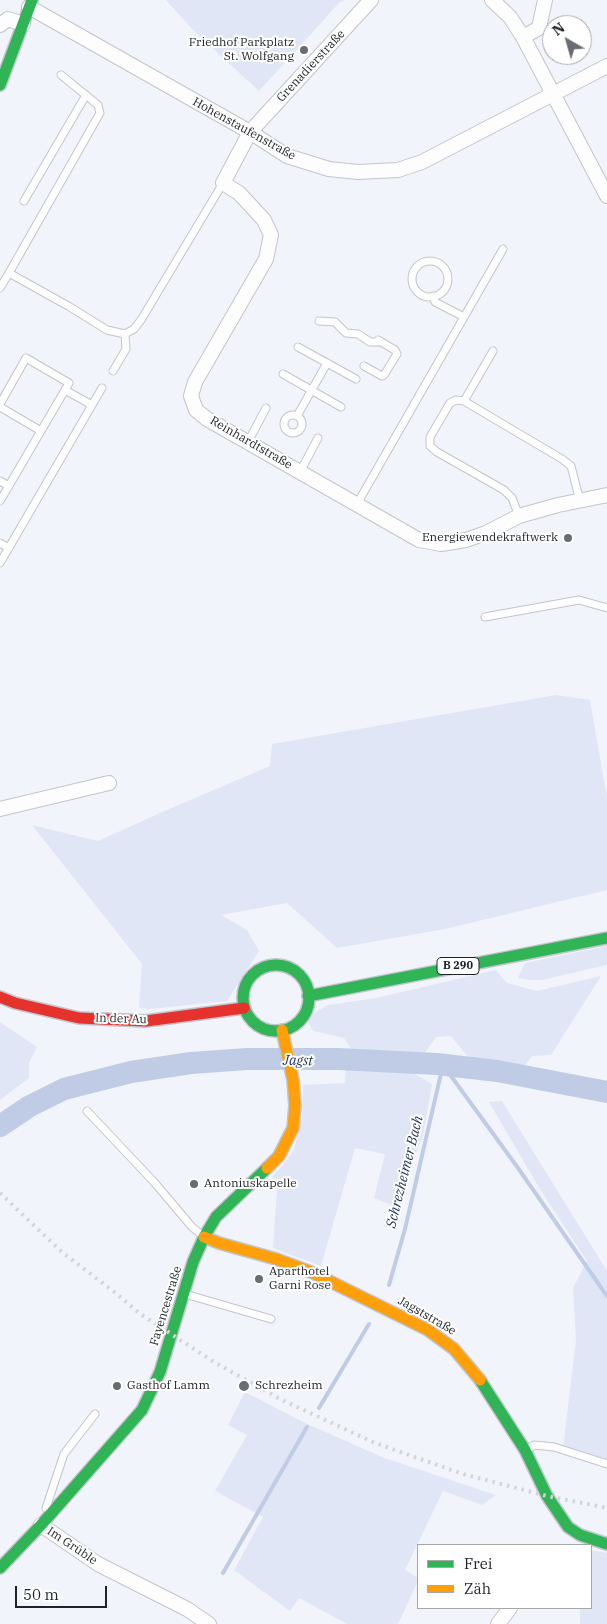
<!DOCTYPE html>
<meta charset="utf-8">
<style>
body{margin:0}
#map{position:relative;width:607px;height:1624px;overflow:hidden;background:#f2f4fb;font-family:"IBM Plex Serif",serif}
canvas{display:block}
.legend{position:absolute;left:417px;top:1544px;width:175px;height:65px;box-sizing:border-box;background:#fff;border:1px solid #a5a7a9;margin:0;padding:6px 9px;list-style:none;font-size:15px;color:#1f2229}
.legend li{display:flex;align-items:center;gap:10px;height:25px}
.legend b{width:25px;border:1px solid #a5a7a9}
.north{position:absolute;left:542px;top:15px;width:50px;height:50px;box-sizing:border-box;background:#fff;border:1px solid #a5a7a9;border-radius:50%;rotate:322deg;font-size:14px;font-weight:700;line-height:20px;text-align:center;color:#1f2229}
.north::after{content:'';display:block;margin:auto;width:18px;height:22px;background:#696c72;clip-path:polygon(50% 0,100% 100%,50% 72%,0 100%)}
.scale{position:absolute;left:15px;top:1586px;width:92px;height:22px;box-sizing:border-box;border:2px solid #1f2229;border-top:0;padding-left:6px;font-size:15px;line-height:18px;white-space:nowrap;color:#1f2229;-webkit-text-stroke:4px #fff;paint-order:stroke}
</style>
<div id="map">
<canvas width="607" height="1624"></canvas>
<ul class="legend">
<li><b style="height:6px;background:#30b455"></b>Frei</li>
<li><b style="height:6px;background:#ff9f0a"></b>Zäh</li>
</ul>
<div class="north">N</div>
<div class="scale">50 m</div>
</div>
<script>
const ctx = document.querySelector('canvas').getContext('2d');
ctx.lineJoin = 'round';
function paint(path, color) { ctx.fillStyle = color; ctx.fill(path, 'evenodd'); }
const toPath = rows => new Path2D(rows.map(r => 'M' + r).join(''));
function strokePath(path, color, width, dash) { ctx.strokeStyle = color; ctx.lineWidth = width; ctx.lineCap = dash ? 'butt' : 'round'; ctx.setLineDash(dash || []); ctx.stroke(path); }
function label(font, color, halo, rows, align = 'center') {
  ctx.font = font + ' "IBM Plex Serif",serif'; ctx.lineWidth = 4; ctx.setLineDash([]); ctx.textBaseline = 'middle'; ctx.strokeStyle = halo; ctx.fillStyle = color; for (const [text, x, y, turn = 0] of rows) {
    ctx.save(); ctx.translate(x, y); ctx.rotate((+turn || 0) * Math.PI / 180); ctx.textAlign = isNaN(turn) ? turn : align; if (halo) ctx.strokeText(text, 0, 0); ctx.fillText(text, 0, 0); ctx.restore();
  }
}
paint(toPath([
 [166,0,346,0,340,2,259,91,193,30],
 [556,695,590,700,607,798,607,890,445,929,337,948,287,903,221,915,247,930,259,951,227,1001,150,1009,139,1008,142,964,32,825,98,841,160,813,270,766,272,744],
 [607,946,607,965,542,980,531,980,518,978,525,963],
 [496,970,507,983,537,991,601,976,551,1055,532,1056,520,1072,468,1057,451,1036,436,1037,422,1057,351,1049,344,1038,313,1031,306,1018,328,1005,376,998],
 [0,1022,37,1047,29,1063,29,1078,0,1100],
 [346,1068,410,1071,432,1084,423,1135,396,1207,374,1198,385,1154,355,1148,321,1266,273,1248,277,1189,272,1177,282,1166,294,1150,302,1117,303,1085,345,1083],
 [502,1101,607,1271,607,1459,563,1448,576,1340,573,1288,587,1261,538,1186,489,1102],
 [245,1392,303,1422,382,1457,496,1495,482,1505,443,1491,405,1570,418,1578,418,1581,398,1624,347,1624,299,1598,290,1611,234,1570,263,1517,215,1491,247,1435,228,1425],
 [591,1550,607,1553,607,1624,580,1624,580,1608,591,1608]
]), '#e0e6f6');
strokePath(toPath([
 [443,1065,518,1168,607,1296],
 [389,1285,405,1229,443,1065],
 [319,1408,369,1324],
 [223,1573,307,1427]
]), '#c0cce6', 4);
strokePath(toPath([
 [0,1126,30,1106,64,1089,131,1072,191,1063,247,1059,338,1059,437,1064,497,1071,607,1092]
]), '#c0cce6', 22);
const lane = toPath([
 [61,75,98,105,100,113,9,273,70,307,107,330,125,334,134,329,141,320,223,183],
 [24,201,86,95],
 '412 279a18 18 0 1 1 36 0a18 18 0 1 1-36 0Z',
 [0,288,9,273],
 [433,296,435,302,464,317],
 [319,321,335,322,346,333,358,334,370,342,378,342],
 [298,347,356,379],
 [493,351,464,401,562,459,571,466,580,501],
 [364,366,382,376,384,375,397,354,395,350,378,340],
 [113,371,126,349,125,334],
 [283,374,341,407],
 [464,401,456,400,450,403,430,437,430,446,437,452,504,490,512,498,519,516],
 [0,404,26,358,69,383,65,390],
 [92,405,102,388],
 [0,407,41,431],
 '284 424a9 9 0 1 1 18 0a9 9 0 1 1-18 0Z',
 [297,416,327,363],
 [248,442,266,408],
 [300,472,318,438],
 [0,481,9,486],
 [0,501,65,390,92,405,0,563],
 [357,504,503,249],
 [0,543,9,548],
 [485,617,579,600,607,608],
 [87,1111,154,1182,192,1227,202,1235],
 [185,1294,271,1319],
 [528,1449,534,1445,554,1447,607,1464],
 [46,1508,64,1454,95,1414]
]);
const street = toPath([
 [371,0,250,132,223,183,239,193,264,220,271,235,266,259,195,382,191,396,196,410,207,419,419,540,441,544,466,540,486,533,519,516,558,505,607,495],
 [492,0,510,17,523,37,607,196],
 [29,7,250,132,287,156,329,169,358,172,398,170,422,162,607,66],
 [0,25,8,19,23,24],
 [523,37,539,28,545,0],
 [0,809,109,783],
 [41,1525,98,1564,187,1609,209,1624],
 [498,1624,510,1608]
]);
const fast = toPath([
 [0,85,32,0],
 '243 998a33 33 0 1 1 66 0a33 33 0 1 1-66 0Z',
 [308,996,607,938],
 [480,1380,525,1450,547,1496,568,1527,580,1535,607,1544],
 [0,1568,41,1525,142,1410,160,1372,193,1262,204,1237,216,1217,267,1168]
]);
const slow = toPath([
 [267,1168,279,1156,293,1128,295,1105,293,1080,282,1030],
 [204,1237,219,1243,276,1259,311,1272,428,1330,454,1349,480,1380]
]);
const jam = toPath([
 [0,997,15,1003,79,1018,146,1021,244,1008]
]);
strokePath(lane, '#c2c5cc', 9);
strokePath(street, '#c2c5cc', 16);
strokePath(fast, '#c2c5cc', 14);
strokePath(slow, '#c2c5cc', 14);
strokePath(jam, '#c2c5cc', 14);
strokePath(lane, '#fdfdfe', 7);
strokePath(street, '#fdfdfe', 14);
strokePath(fast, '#30b455', 11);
strokePath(slow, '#ff9f0a', 11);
strokePath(jam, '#e5322d', 11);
strokePath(toPath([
 [0,1193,63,1253,117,1294,139,1313,214,1362,280,1399,375,1443,463,1474,547,1496,607,1508]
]), '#d4d5d6', 4, [2.5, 5]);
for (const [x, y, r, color] of [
 [304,50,5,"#696c72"],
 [568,538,5,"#696c72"],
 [194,1184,5,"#696c72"],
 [259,1279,5,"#696c72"],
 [117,1386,5,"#696c72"],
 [244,1386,6,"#696c72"]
]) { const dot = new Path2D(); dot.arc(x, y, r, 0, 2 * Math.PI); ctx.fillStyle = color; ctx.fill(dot); strokePath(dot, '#fff', 2); }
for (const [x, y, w] of [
 [458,966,42]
]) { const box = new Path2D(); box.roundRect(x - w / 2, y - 8.5, w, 17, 4); ctx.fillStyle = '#fff'; ctx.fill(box); strokePath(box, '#1f2229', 1); }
label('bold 11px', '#1f2229', null, [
 ["B 290",458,966]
]);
label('12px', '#1f2229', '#fff', [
 ["Friedhof Parkplatz",294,43,"right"],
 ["St. Wolfgang",294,57,"right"],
 ["Energiewendekraftwerk",558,538,"right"],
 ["Antoniuskapelle",204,1184],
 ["Aparthotel",269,1272],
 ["Garni Rose",269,1286],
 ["Gasthof Lamm",127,1386],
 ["Schrezheim",255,1386]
], 'left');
label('12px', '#1f2229', '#fff', [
 ["Grenadierstraße",311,66,-47],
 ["Hohenstaufenstraße",244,129,29],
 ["Reinhardtstraße",251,443,30],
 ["In der Au",121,1019,2],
 ["Fayencestraße",166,1306,-73],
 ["Jagststraße",427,1316,30],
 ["Im Grüble",72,1546,34]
]);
label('italic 14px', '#1e2f5b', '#fff', [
 ["Jagst",298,1061,1],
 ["Schrezheimer Bach",405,1172,-76]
]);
</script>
